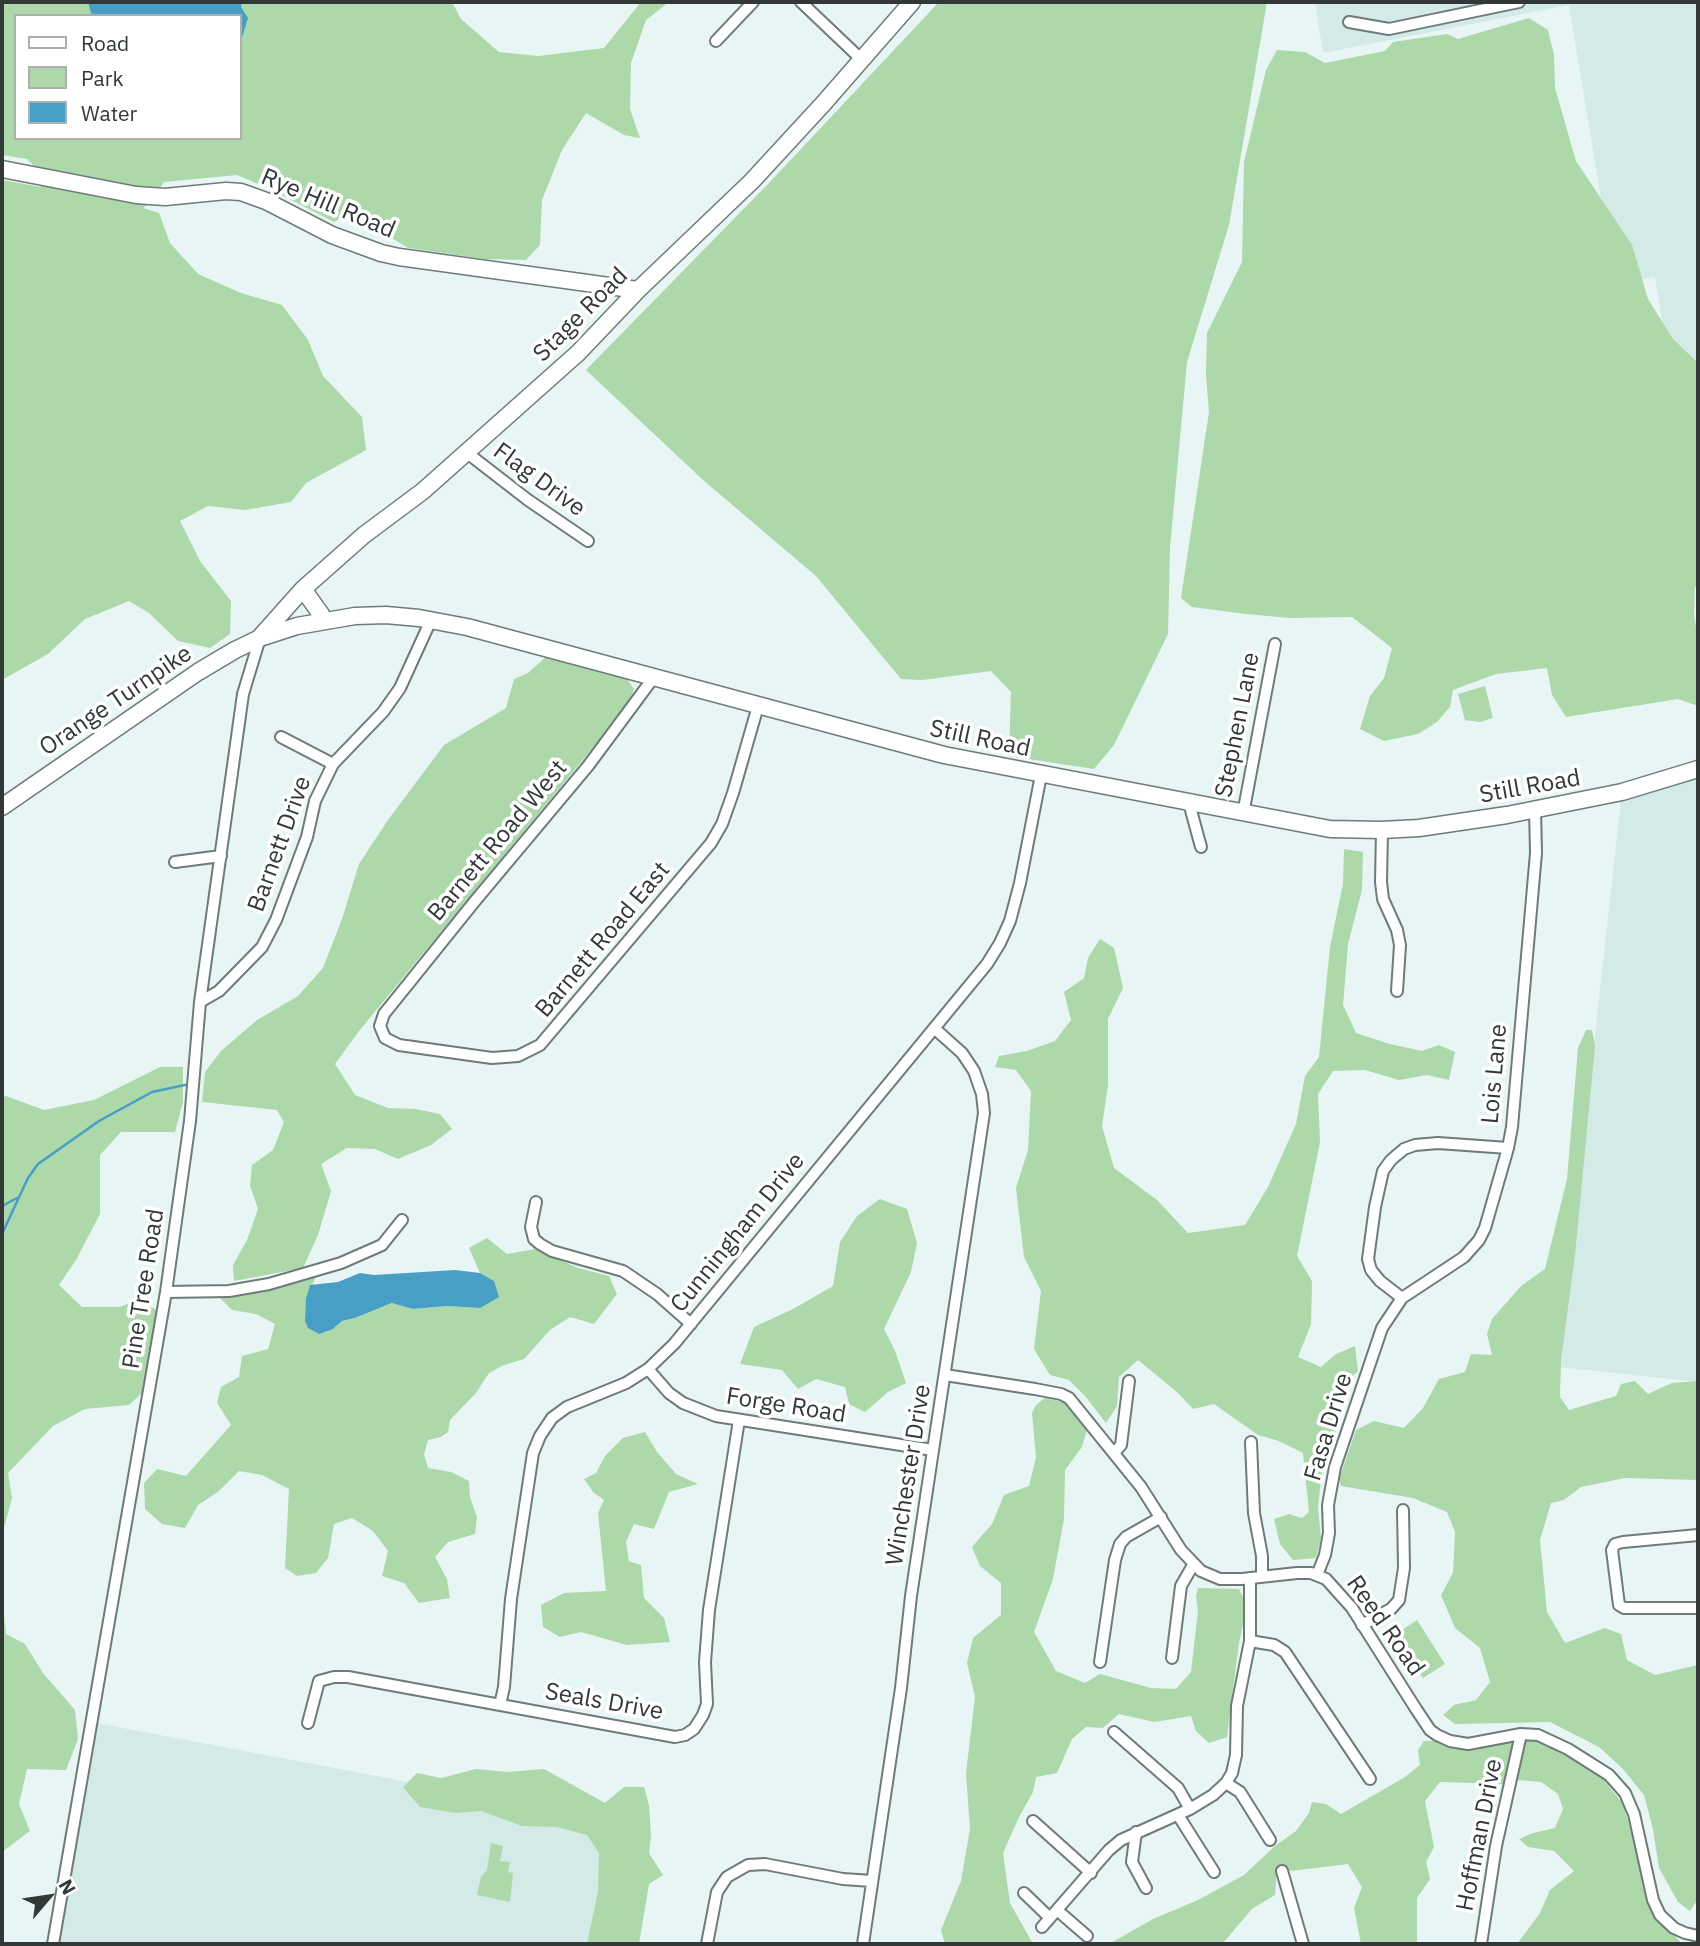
<!DOCTYPE html>
<style>
body{margin:0}
#map{position:relative;width:1700px;height:1946px;overflow:hidden;background:#e7f6f4;font-family:"IBM Plex Sans",sans-serif}
canvas{display:block}
.frame{position:absolute;inset:0;border:4px solid #323737;pointer-events:none}
.legend{position:absolute;left:14px;top:14px;width:228px;height:126px;box-sizing:border-box;background:#fff;border:2px solid #adafaf;margin:0;padding:9px 12px;list-style:none;font-size:21px;color:#323737}
.legend li{display:flex;align-items:center;gap:14px;height:35px}
.legend b{width:35px;border:2px solid #adafaf}
.north{position:absolute;left:14px;top:1862px;width:70px;height:70px;-webkit-text-stroke:5px #fff;paint-order:stroke;rotate:61deg;font-size:19px;font-weight:700;line-height:28px;text-align:center;color:#323737}
.north::after{content:'';display:block;margin:auto;width:24px;height:32px;background:#323737;clip-path:polygon(50% 0,100% 100%,50% 72%,0 100%)}
</style>
<div id="map">
<canvas width="1700" height="1946"></canvas>
<div class="frame"></div>
<ul class="legend">
<li><b style="height:9px;background:#fff"></b>Road</li>
<li><b style="height:19px;background:#acd8aa"></b>Park</li>
<li><b style="height:19px;background:#499ec6"></b>Water</li>
</ul>
<div class="north">N</div>
</div>
<script>
const ctx = document.querySelector('canvas').getContext('2d');
ctx.lineJoin = 'round';
function paint(path, color) { ctx.fillStyle = color; ctx.fill(path, 'evenodd'); }
const toPath = rows => new Path2D(rows.map(r => 'M' + r).join(''));
function strokePath(path, color, width, dash) { ctx.strokeStyle = color; ctx.lineWidth = width; ctx.lineCap = dash ? 'butt' : 'round'; ctx.setLineDash(dash || []); ctx.stroke(path); }
function label(font, color, halo, rows, align = 'center') {
  ctx.font = font + ' "IBM Plex Sans",sans-serif'; ctx.lineWidth = 7; ctx.setLineDash([]); ctx.textBaseline = 'middle'; ctx.strokeStyle = halo; ctx.fillStyle = color; for (const [text, x, y, turn = 0] of rows) {
    ctx.save(); ctx.translate(x, y); ctx.rotate((+turn || 0) * Math.PI / 180); ctx.textAlign = isNaN(turn) ? turn : align; if (halo) ctx.strokeText(text, 0, 0); ctx.fillText(text, 0, 0); ctx.restore();
  }
}
paint(toPath([
 [1315,2,1698,2,1698,413,1677,416,1655,277,1615,283,1569,5,1323,53],
 [1698,769,1698,1382,1558,1367,1622,792],
 [91,1722,620,1822,601,1944,53,1944]
]), '#d3eae7');
paint(toPath([
 [2,2,452,2,461,19,499,52,538,56,604,48,641,2,669,2,646,20,631,63,630,109,640,138,624,135,586,113,562,150,542,200,540,245,526,260,485,259,408,248,372,226,346,215,334,222,268,188,237,175,164,182,150,203,143,208,159,213,170,243,198,274,241,293,282,305,308,340,323,376,362,417,366,450,306,483,291,502,245,510,208,506,180,521,200,561,231,601,230,634,210,648,178,641,149,613,129,601,85,619,48,654,2,680,2,180,41,187,34,166,27,159,2,155],
 [16,16,240,16,240,138,16,138],
 [939,2,1267,2,1229,225,1187,362,1170,548,1168,634,1114,745,1094,769,1009,756,1011,692,991,671,922,680,901,679,816,576,703,480,586,370,768,184],
 [1529,18,1548,30,1554,55,1555,88,1576,161,1632,245,1648,299,1673,339,1696,361,1698,586,1695,587,1694,614,1698,640,1698,706,1678,699,1566,717,1552,695,1547,668,1496,674,1453,690,1450,707,1437,722,1418,734,1384,741,1360,729,1370,696,1384,678,1392,648,1352,617,1290,618,1246,614,1192,607,1181,598,1209,412,1206,375,1207,333,1242,262,1244,162,1266,70,1277,50,1305,52,1325,63,1385,51,1393,42,1447,34,1458,39],
 [547,656,625,676,634,689,629,704,359,1031,335,1064,355,1095,388,1108,415,1109,440,1114,452,1129,431,1145,398,1159,375,1149,347,1148,321,1164,331,1191,318,1235,303,1268,234,1281,233,1265,247,1240,258,1209,250,1186,252,1165,273,1150,284,1122,277,1110,202,1102,205,1072,221,1051,257,1020,298,996,323,968,342,919,359,864,388,820,444,745,506,708,514,679,528,673],
 [1485,686,1493,718,1480,722,1465,720,1458,694],
 [1344,849,1363,852,1362,890,1348,944,1343,1005,1356,1033,1390,1044,1422,1051,1439,1045,1455,1052,1449,1080,1427,1075,1399,1080,1365,1070,1333,1071,1318,1094,1320,1142,1297,1256,1312,1281,1311,1324,1298,1357,1321,1367,1336,1354,1355,1346,1358,1371,1347,1382,1343,1409,1322,1472,1318,1507,1321,1538,1316,1558,1293,1560,1280,1544,1274,1519,1289,1514,1302,1518,1309,1512,1303,1453,1279,1441,1258,1435,1214,1404,1193,1409,1178,1393,1138,1360,1119,1377,1117,1406,1106,1423,1085,1396,1069,1380,1050,1375,1034,1349,1041,1291,1024,1257,1016,1188,1028,1150,1031,1091,1016,1070,995,1067,999,1056,1027,1051,1055,1041,1071,1020,1064,992,1084,978,1088,958,1100,939,1114,948,1123,988,1108,1019,1108,1085,1102,1126,1114,1168,1157,1200,1188,1233,1245,1225,1268,1187,1296,1124,1305,1076,1319,1057,1330,947,1343,884],
 [1586,1030,1592,1030,1595,1046,1575,1255,1561,1360,1560,1397,1569,1410,1616,1396,1621,1384,1635,1381,1648,1394,1672,1383,1698,1381,1698,1480,1625,1478,1581,1487,1564,1500,1551,1503,1540,1540,1547,1612,1565,1643,1605,1628,1621,1634,1627,1660,1655,1675,1698,1665,1698,1841,1696,1842,1698,1899,1690,1911,1678,1902,1659,1868,1653,1829,1644,1795,1622,1768,1599,1747,1550,1722,1455,1724,1443,1715,1454,1705,1476,1700,1490,1682,1480,1648,1455,1628,1441,1595,1453,1573,1455,1532,1447,1512,1413,1498,1341,1486,1339,1479,1356,1430,1374,1421,1404,1428,1423,1408,1439,1379,1465,1372,1471,1354,1492,1355,1487,1334,1492,1319,1521,1286,1545,1269,1567,1179,1578,1048],
 [160,1067,183,1067,183,1102,175,1132,121,1132,100,1155,100,1214,76,1260,59,1285,82,1307,119,1307,140,1300,156,1310,144,1391,129,1405,85,1409,53,1426,8,1473,12,1498,2,1535,2,1097,6,1096,44,1110,94,1100],
 [880,1199,907,1209,917,1243,911,1272,884,1329,895,1351,906,1383,888,1392,865,1412,849,1404,845,1387,816,1379,798,1389,782,1370,740,1364,754,1327,793,1309,833,1286,840,1242,857,1216],
 [487,1238,507,1254,536,1249,578,1268,609,1276,617,1294,594,1324,570,1317,550,1330,524,1359,504,1365,489,1373,476,1393,450,1420,448,1432,441,1437,428,1440,424,1454,428,1468,451,1472,469,1481,470,1497,477,1517,475,1534,448,1542,435,1557,447,1579,450,1598,419,1603,404,1583,382,1576,388,1551,373,1531,352,1518,334,1524,328,1558,316,1573,297,1576,285,1568,289,1489,262,1475,239,1471,219,1491,198,1505,185,1528,162,1524,145,1509,144,1483,157,1469,186,1476,231,1425,217,1403,221,1387,239,1377,242,1356,268,1349,275,1324,256,1314,232,1310,219,1297,280,1286,317,1274,307,1297,305,1321,333,1329,342,1321,355,1318,393,1303,413,1309,447,1306,480,1308,494,1281,480,1273,469,1248],
 [1045,1398,1071,1404,1087,1429,1082,1447,1065,1470,1064,1519,1053,1579,1034,1632,1056,1671,1085,1683,1100,1674,1151,1688,1176,1689,1191,1672,1198,1611,1196,1596,1198,1588,1239,1589,1247,1606,1239,1643,1227,1737,1209,1743,1196,1731,1191,1716,1154,1722,1119,1714,1103,1728,1086,1727,1072,1739,1057,1773,1036,1777,1033,1792,1019,1817,1003,1853,1010,1903,1033,1944,945,1944,941,1930,961,1881,970,1829,966,1773,975,1697,967,1663,973,1638,1001,1615,1001,1583,980,1566,972,1547,992,1524,1004,1495,1029,1486,1036,1457,1032,1413,1036,1405],
 [645,1432,657,1452,676,1474,698,1484,669,1492,654,1529,634,1524,626,1542,629,1561,641,1565,644,1598,664,1618,670,1642,627,1645,581,1632,560,1637,543,1627,541,1605,564,1593,606,1591,598,1513,604,1500,593,1492,584,1479,596,1473,605,1456,623,1438],
 [2,1594,6,1634,25,1644,43,1673,75,1710,78,1739,66,1770,27,1769,19,1804,30,1831,2,1852],
 [1417,1620,1445,1664,1423,1678,1394,1635],
 [1526,1739,1543,1742,1599,1774,1623,1804,1655,1913,1682,1944,1517,1944,1540,1913,1550,1890,1574,1871,1554,1851,1528,1847,1519,1839,1533,1833,1555,1828,1563,1809,1558,1794,1541,1782,1518,1780,1523,1747],
 [1424,1741,1438,1741,1468,1749,1510,1741,1513,1745,1511,1758,1504,1784,1440,1782,1425,1801,1434,1847,1426,1862,1430,1879,1417,1898,1417,1944,1361,1944,1354,1908,1362,1887,1348,1864,1291,1871,1277,1865,1275,1895,1252,1909,1222,1944,1109,1944,1153,1919,1198,1900,1244,1875,1275,1846,1296,1831,1309,1813,1312,1802,1326,1804,1341,1814,1405,1777,1420,1765,1418,1750],
 [476,1769,508,1772,544,1769,605,1803,624,1787,644,1787,649,1805,651,1836,649,1853,663,1875,649,1884,639,1944,587,1944,598,1892,599,1853,587,1835,557,1827,522,1826,481,1811,455,1813,420,1807,403,1787,417,1773,441,1778],
 [491,1843,503,1846,500,1861,510,1862,508,1872,513,1873,510,1902,477,1895,481,1877,487,1870]
]), '#acd8aa');
paint(toPath([
 [88,2,242,2,241,7,248,18,240,44,240,16,96,16,91,13],
 [455,1270,480,1273,494,1281,499,1297,480,1308,447,1306,413,1309,392,1303,355,1318,342,1321,333,1329,319,1334,308,1328,305,1321,306,1299,310,1285,338,1282,360,1273,374,1275]
]), '#499ec6');
strokePath(toPath([
 [2,3,5,2],
 [2,1206,19,1197],
 [2,1234,28,1178,38,1164,99,1121,152,1092,185,1085]
]), '#499ec6', 2.5);
const street = toPath([
 [801,2,862,60],
 [1349,22,1389,29,1519,2],
 [716,41,753,2],
 [466,452,528,500,588,541],
 [654,677,588,766,475,901,384,1014,380,1026,385,1038,399,1045,492,1058,518,1056,540,1045,711,843,722,824,733,793,758,706],
 [281,737,333,764],
 [1189,803,1201,847],
 [1243,814,1275,644],
 [1382,830,1381,882,1383,899,1397,930,1400,945,1397,991],
 [175,862,221,856],
 [200,1002,219,991,262,947,276,920,307,837,315,801,333,764,383,712,400,688,431,620],
 [536,1202,531,1227,534,1239,540,1244,552,1251,623,1271,657,1294,691,1324],
 [166,1292,229,1291,269,1284,341,1263,382,1245,402,1220],
 [1402,1298,1380,1281,1371,1270,1368,1259,1375,1207,1383,1171,1391,1160,1404,1149,1415,1145,1438,1143,1508,1148],
 [648,1369,669,1393,683,1403,716,1416,933,1450],
 [945,1375,1035,1389,1061,1394,1069,1398,1141,1487,1181,1550,1201,1571,1220,1579,1242,1579,1297,1573,1311,1573,1326,1579,1352,1608,1416,1709,1430,1730,1437,1735,1450,1741,1468,1744,1521,1734,1538,1735,1568,1749,1609,1775,1625,1793,1634,1814,1653,1900,1660,1915,1674,1928,1685,1933,1698,1936],
 [1251,1442,1254,1513,1262,1556,1262,1576],
 [1114,1453,1121,1445,1129,1381],
 [1698,1535,1623,1542,1615,1544,1612,1550,1619,1605,1624,1608,1698,1608],
 [1317,1575,1325,1555,1329,1533,1328,1505,1335,1467,1382,1328,1402,1298,1464,1257,1479,1240,1485,1228,1508,1148,1512,1127,1536,853,1535,810],
 [1362,1625,1391,1609,1399,1600,1404,1568,1403,1510],
 [1250,1641,1274,1645,1285,1652,1370,1779],
 [1172,1658,1181,1586,1193,1565],
 [1100,1662,1115,1560,1120,1544,1126,1537,1161,1517],
 [500,1705,504,1687,511,1599,533,1453,540,1436,552,1418,567,1407,626,1383,648,1369,674,1344,987,964,1000,943,1010,921,1020,883,1041,775],
 [308,1723,319,1681,334,1677,348,1677,675,1737,685,1735,694,1729,703,1715,707,1704,705,1662,709,1610,739,1420],
 [1114,1732,1178,1788,1190,1809],
 [1226,1783,1240,1792,1270,1840],
 [1178,1815,1214,1872],
 [1033,1821,1091,1873],
 [1136,1832,1132,1862,1146,1888],
 [1282,1871,1303,1944],
 [1024,1893,1050,1918],
 [1057,1910,1087,1936],
 [1042,1927,1109,1850,1121,1840,1190,1809,1213,1795,1226,1783,1232,1773,1236,1755,1237,1706,1250,1641,1250,1578],
 [53,1944,166,1292,190,1121,200,1002,243,694,260,638],
 [707,1944,717,1892,727,1877,748,1865,765,1864,843,1879,872,1881],
 [863,1944,901,1688,911,1596,984,1113,982,1094,974,1071,962,1053,934,1028],
 [1481,1944,1496,1846,1521,1734]
]);
const secondary = toPath([
 [2,169,136,195,165,197,226,191,241,192,266,201,332,235,381,253,399,257,638,290],
 [303,589,325,620],
 [261,636,303,589,364,535,423,491,578,353,638,290,752,181,823,104,912,2],
 [2,807,198,672,235,650,260,638,297,626,355,616,386,615,419,618,467,627,944,755,1330,829,1382,830,1419,828,1507,815,1622,792,1698,769]
]);
strokePath(street, '#6e7b79', 14);
strokePath(secondary, '#6e7b79', 19);
strokePath(street, '#fff', 10);
strokePath(secondary, '#fff', 16);
label('24px', '#323737', '#fff', [
 ["Rye Hill Road",328,204,23],
 ["Stage Road",581,315,-45],
 ["Flag Drive",539,480,36],
 ["Orange Turnpike",116,701,-34],
 ["Stephen Lane",1238,725,-79],
 ["Still Road",980,739,12],
 ["Still Road",1530,787,-10],
 ["Barnett Road West",498,841,-50],
 ["Barnett Drive",280,844,-70],
 ["Barnett Road East",603,940,-50],
 ["Lois Lane",1495,1074,-85],
 ["Cunningham Drive",738,1233,-51],
 ["Pine Tree Road",144,1289,-81],
 ["Forge Road",786,1406,9],
 ["Fasa Drive",1329,1427,-73],
 ["Winchester Drive",909,1475,-81],
 ["Reed Road",1385,1626,55],
 ["Seals Drive",604,1702,10],
 ["Hoffman Drive",1480,1835,-79]
]);
</script>
